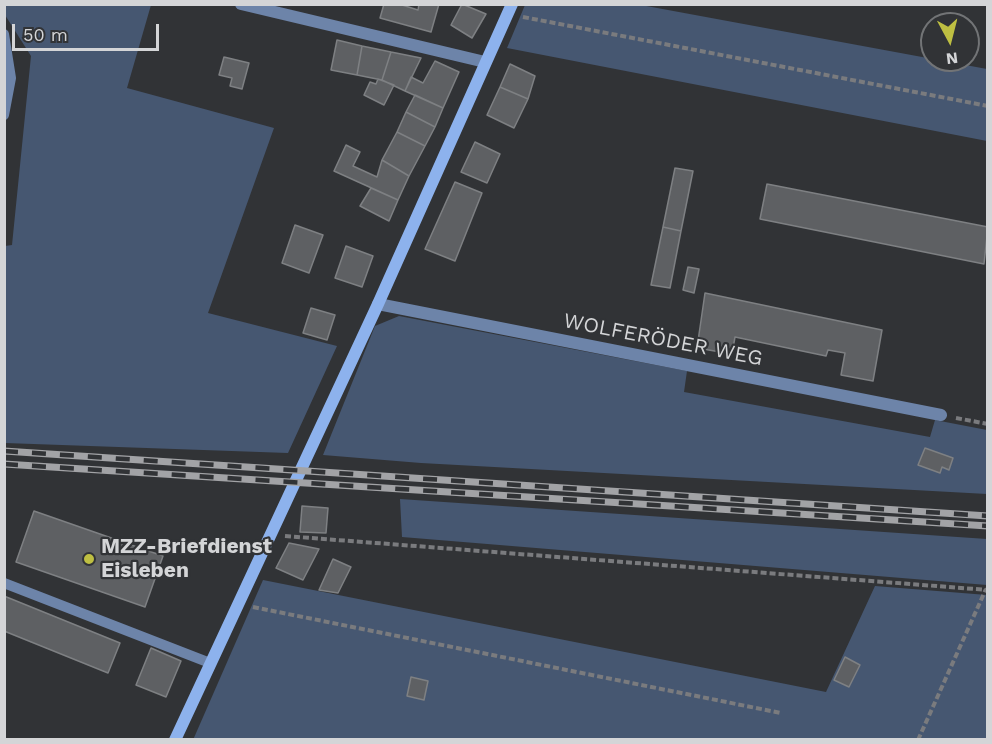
<!DOCTYPE html>
<meta charset="utf-8">
<style>
body{margin:0}
#map{position:relative;width:992px;height:744px;overflow:hidden;background:#313336;font-family:"Work Sans",sans-serif}
canvas{display:block}
.frame{position:absolute;inset:0;border:6px solid #d4d5d7;pointer-events:none}
.north{position:absolute;left:920px;top:12px;width:60px;height:60px;box-sizing:border-box;background:#313336;border:2px solid #727476;border-radius:50%;rotate:173deg;font-size:16px;font-weight:700;line-height:24px;text-align:center;color:#d4d5d7}
.north::after{content:'';display:block;margin:auto;width:21px;height:27px;background:#bebf42;clip-path:polygon(50% 0,100% 100%,50% 72%,0 100%)}
.scale{position:absolute;left:12px;top:24px;width:147px;height:27px;box-sizing:border-box;border:3px solid #d4d5d7;border-top:0;padding-left:8px;font-size:18px;line-height:21px;white-space:nowrap;color:#d4d5d7;-webkit-text-stroke:4px #313336;paint-order:stroke}
</style>
<div id="map">
<canvas width="992" height="744"></canvas>
<div class="frame"></div>
<div class="north">N</div>
<div class="scale">50 m</div>
</div>
<script>
const ctx = document.querySelector('canvas').getContext('2d');
ctx.lineJoin = 'round';
function paint(path, color) { ctx.fillStyle = color; ctx.fill(path, 'evenodd'); }
const toPath = rows => new Path2D(rows.map(r => 'M' + r).join(''));
function strokePath(path, color, width, dash) { ctx.strokeStyle = color; ctx.lineWidth = width; ctx.lineCap = dash ? 'butt' : 'round'; ctx.setLineDash(dash || []); ctx.stroke(path); }
function label(font, color, halo, rows, align = 'center') {
  ctx.font = font + ' "Work Sans",sans-serif'; ctx.lineWidth = 4.5; ctx.setLineDash([]); ctx.textBaseline = 'middle'; ctx.strokeStyle = halo; ctx.fillStyle = color; for (const [text, x, y, turn = 0] of rows) {
    ctx.save(); ctx.translate(x, y); ctx.rotate((+turn || 0) * Math.PI / 180); ctx.textAlign = isNaN(turn) ? turn : align; if (halo) ctx.strokeText(text, 0, 0); ctx.fillText(text, 0, 0); ctx.restore();
  }
}
paint(toPath([
 [5,4,151,5,127,88,274,128,208,313,337,346,288,453,5,443,5,246,12,245,31,56,5,15],
 [641,5,987,69,987,141,507,48,525,5],
 [399,316,687,371,684,392,930,437,935,420,987,430,987,494,421,463,323,455,375,326],
 [400,499,987,539,987,585,402,537],
 [263,580,826,692,875,586,987,595,987,739,193,740]
]), '#465771');
const building = toPath([
 [384,4,399,4,418,10,419,4,439,4,431,32,380,18,384,4],
 [462,4,486,14,472,38,451,25,462,4],
 [337,40,362,46,357,75,331,70,337,40],
 [362,46,391,52,382,80,357,75,362,46],
 [391,52,421,58,405,91,382,80,391,52],
 [224,57,249,63,242,89,230,86,232,78,219,75,224,57],
 [435,61,459,72,443,108,405,91,411,77,423,83,435,61],
 [510,64,535,76,528,99,500,87,510,64],
 [378,79,394,85,384,105,364,95,370,82,376,84,378,79],
 [500,87,528,99,514,128,487,115,500,87],
 [415,95,443,108,435,127,406,112,415,95],
 [406,112,435,127,425,146,397,132,406,112],
 [397,132,425,146,409,176,382,160,397,132],
 [475,142,500,154,487,183,461,172,475,142],
 [346,145,360,152,353,166,377,177,382,160,409,176,398,200,334,171,346,145],
 [675,168,693,171,681,231,663,227,675,168],
 [455,182,482,193,455,261,425,249,455,182],
 [767,184,988,227,984,264,760,219,767,184],
 [371,188,398,200,389,221,360,206,371,188],
 [295,225,323,235,309,273,282,263,295,225],
 [663,227,681,231,670,288,651,285,663,227],
 [346,246,373,256,362,287,335,278,346,246],
 [688,267,699,269,694,293,683,290,688,267],
 [705,293,882,330,873,381,841,375,845,353,828,350,826,356,735,337,732,354,697,348,705,293],
 [311,308,335,315,327,340,303,333,311,308],
 [925,448,953,458,949,470,942,467,940,473,918,465,925,448],
 [302,506,328,508,326,533,300,532,302,506],
 [34,511,163,556,145,607,16,562,34,511],
 [289,543,319,549,303,580,276,568,289,543],
 [333,559,351,567,338,593,319,590,333,559],
 [4,596,120,643,108,673,4,631,4,596],
 [151,648,181,661,166,697,136,685,151,648],
 [845,657,860,665,849,687,834,680,845,657],
 [411,677,428,681,424,700,407,696,411,677]
]);
paint(building, '#5e6063');
strokePath(building, '#7e8083', 1.5);
strokePath(toPath([
 [523,17,988,106],
 [956,418,988,424],
 [285,536,988,590],
 [253,607,781,713],
 [918,740,986,589]
]), '#7a7b7e', 4, [6, 3]);
strokePath(toPath([
 [4,34,11,78,4,115],
 [4,583,210,663]
]), '#6d84a9', 10);
strokePath(toPath([
 [241,4,485,62],
 [378,304,941,415]
]), '#6d84a9', 12);
strokePath(toPath([
 [175,740,378,304,512,4]
]), '#8db2ed', 12);
const rail = toPath([
 [4,451,988,516],
 [4,464,988,526]
]);
strokePath(rail, '#a2a3a6', 7);
strokePath(rail, '#313336', 4.5, [14]);
for (const [x, y, r, color] of [
 [89,559,6,"#bebf42"]
]) { const dot = new Path2D(); dot.arc(x, y, r, 0, 2 * Math.PI); ctx.fillStyle = color; ctx.fill(dot); strokePath(dot, '#313336', 2); }
label('21px', '#d4d5d7', '#313336', [
 ["WOLFERÖDER WEG",663,340,11]
]);
label('bold 21px', '#d4d5d7', '#313336', [
 ["MZZ-Briefdienst",101,547],
 ["Eisleben",101,571]
], 'left');
</script>
